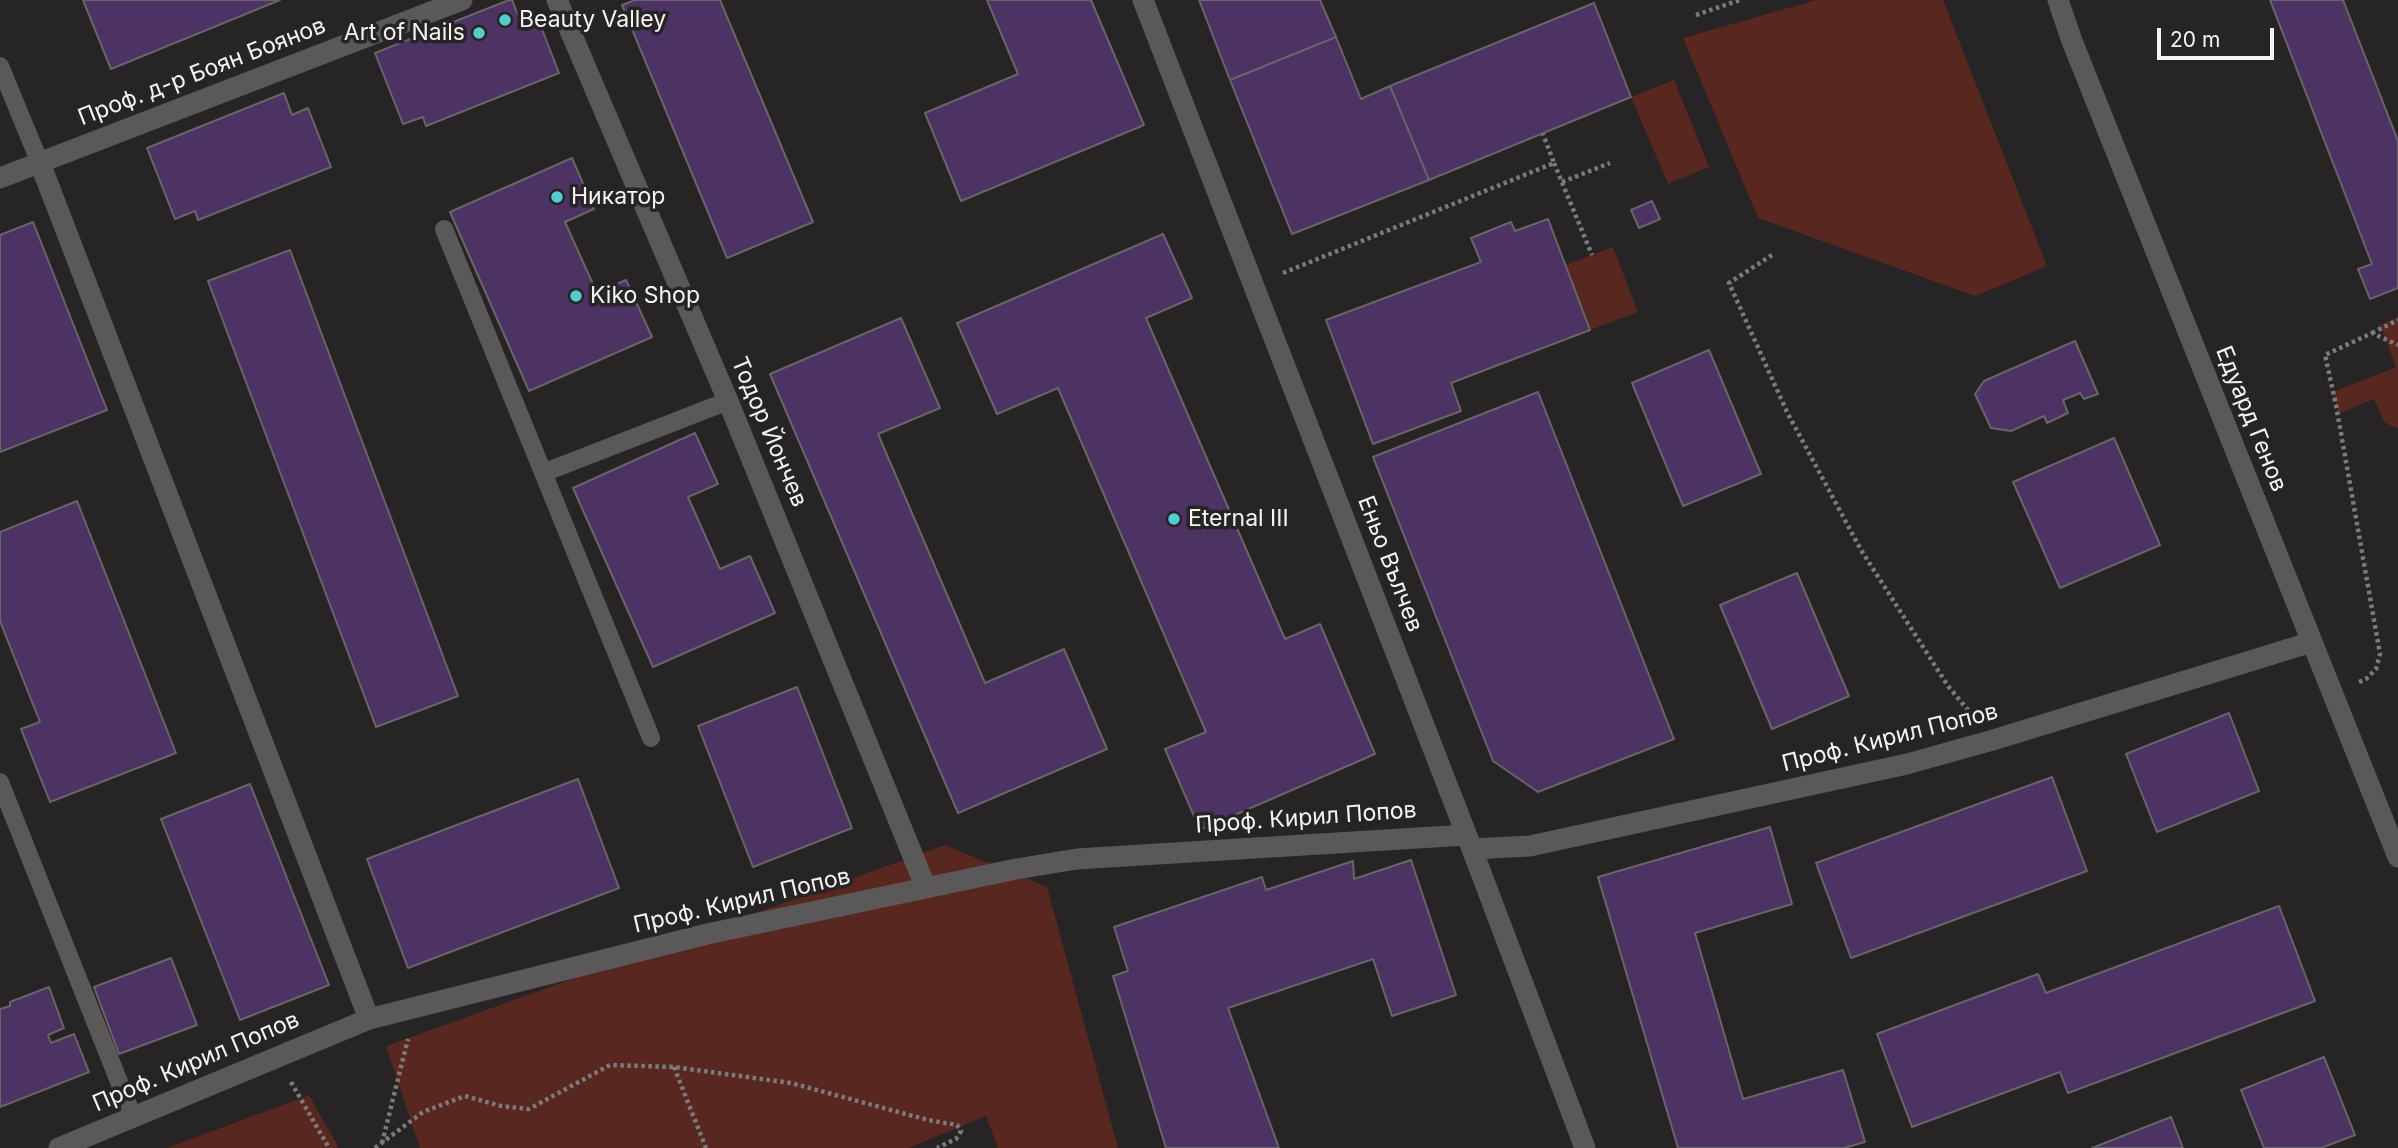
<!DOCTYPE html>
<meta charset="utf-8">
<style>
body{margin:0}
#map{position:relative;width:2398px;height:1148px;overflow:hidden;background:#262425;font-family:Inter,sans-serif}
canvas{display:block}
.scale{position:absolute;left:2157px;top:28px;width:117px;height:32px;box-sizing:border-box;border:4px solid #f5f4f5;border-top:0;padding-left:9px;font-size:21px;line-height:24px;white-space:nowrap;color:#f5f4f5;-webkit-text-stroke:5px #262425;paint-order:stroke}
</style>
<div id="map">
<canvas width="2398" height="1148"></canvas>
<div class="scale">20 m</div>
</div>
<script>
const ctx = document.querySelector('canvas').getContext('2d');
ctx.lineJoin = 'round';
function paint(path, color) { ctx.fillStyle = color; ctx.fill(path, 'evenodd'); }
const toPath = rows => new Path2D(rows.map(r => 'M' + r).join(''));
function strokePath(path, color, width, dash) { ctx.strokeStyle = color; ctx.lineWidth = width; ctx.lineCap = dash ? 'butt' : 'round'; ctx.setLineDash(dash || []); ctx.stroke(path); }
function label(font, color, halo, rows, align = 'center') {
  ctx.font = font + ' Inter,sans-serif'; ctx.lineWidth = 7; ctx.setLineDash([]); ctx.textBaseline = 'middle'; ctx.strokeStyle = halo; ctx.fillStyle = color; for (const [text, x, y, turn = 0] of rows) {
    ctx.save(); ctx.translate(x, y); ctx.rotate((+turn || 0) * Math.PI / 180); ctx.textAlign = isNaN(turn) ? turn : align; if (halo) ctx.strokeText(text, 0, 0); ctx.fillText(text, 0, 0); ctx.restore();
  }
}
paint(toPath([
 [1816,0,1943,0,2047,266,1975,296,1758,218,1683,38],
 [1674,80,1709,167,1668,184,1631,97],
 [1613,247,1638,312,1590,330,1565,265],
 [2398,317,2398,429,2384,422,2374,399,2338,414,2333,392,2396,367,2380,325],
 [945,845,1047,887,1118,1148,998,1148,986,1116,908,1148,420,1148,386,1046],
 [309,1095,339,1148,167,1148]
]), '#58271f');
const building = toPath([
 [83,0,280,0,111,69,83,0],
 [509,0,512,0,520,20,536,14,559,73,426,126,423,117,403,124,375,53,509,0],
 [635,0,720,0,813,222,727,258,622,5,635,0],
 [987,0,1091,0,1144,125,961,201,925,113,1018,74,987,0],
 [1199,0,1320,0,1336,37,1230,80,1199,0],
 [2270,0,2343,0,2398,141,2398,288,2370,299,2358,269,2372,264,2270,0],
 [1594,3,1631,97,1429,180,1390,86,1594,3],
 [1336,37,1361,99,1390,86,1429,180,1292,234,1230,80,1336,37],
 [284,93,292,115,308,108,331,167,198,220,195,211,175,219,147,148,284,93],
 [572,158,594,209,565,222,597,293,626,280,652,337,529,391,450,212,572,158],
 [1652,201,1660,219,1639,228,1631,210,1652,201],
 [1548,219,1590,330,1451,383,1461,411,1373,444,1326,320,1481,262,1471,238,1511,222,1515,231,1548,219],
 [33,222,107,410,0,452,0,235,33,222],
 [1163,234,1192,298,1146,318,1285,639,1320,624,1375,754,1200,830,1165,749,1206,732,1058,388,997,414,957,323,1163,234],
 [290,250,458,696,376,727,208,281,290,250],
 [901,318,940,408,878,434,985,683,1064,649,1107,749,958,813,770,374,901,318],
 [2075,341,2098,394,2084,399,2080,393,2063,400,2068,413,2047,423,2044,416,2011,431,1991,428,1975,394,1984,381,2075,341],
 [1709,350,1761,474,1683,506,1632,383,1709,350],
 [1538,392,1674,739,1538,792,1493,761,1373,457,1538,392],
 [695,433,718,484,688,497,720,569,750,556,775,613,653,667,573,488,695,433],
 [2114,438,2160,545,2060,588,2013,482,2114,438],
 [77,501,176,753,50,802,21,729,40,722,0,621,0,532,77,501],
 [1797,573,1849,696,1772,729,1720,605,1797,573],
 [797,687,852,828,753,867,698,726,797,687],
 [2229,713,2259,791,2157,832,2126,754,2229,713],
 [2052,777,2087,871,1851,958,1816,863,2052,777],
 [578,779,619,888,408,968,367,859,578,779],
 [250,784,329,985,240,1020,161,819,250,784],
 [1770,827,1792,904,1695,933,1743,1099,1843,1070,1865,1142,1844,1148,1678,1148,1598,877,1770,827],
 [1411,860,1456,995,1392,1016,1373,959,1228,1008,1279,1148,1166,1148,1113,976,1128,971,1114,927,1262,877,1266,890,1353,861,1354,879,1411,860],
 [2279,906,2315,1001,2068,1093,2060,1072,1912,1127,1877,1034,2038,974,2046,993,2279,906],
 [171,958,197,1025,119,1054,94,987,171,958],
 [49,987,64,1028,48,1035,51,1043,74,1034,89,1072,0,1107,0,1009,10,1006,10,1002,49,987],
 [2324,1057,2355,1135,2321,1148,2264,1148,2241,1090,2324,1057],
 [2171,1117,2183,1148,2092,1148,2171,1117]
]);
paint(building, '#4d3264');
strokePath(building, '#666568', 2);
strokePath(toPath([
 [1696,15,1740,0],
 [1554,163,1592,255],
 [1562,182,1610,163],
 [1772,255,1729,283,1787,412,1861,550,1948,686,1972,715],
 [1283,273,1554,163,1543,134],
 [2372,333,2398,320],
 [2359,682,2366,679,2376,669,2380,654,2336,405,2325,355,2372,333,2398,345],
 [674,1067,706,1148],
 [291,1082,329,1148],
 [382,1143,408,1039],
 [375,1148,423,1112,465,1096,501,1106,529,1109,610,1065,674,1067,791,1083,928,1120,957,1125,961,1131,956,1139,937,1148]
]), '#7c7a7b', 4.5, [3.5, 3.5]);
strokePath(toPath([
 [0,66,40,163],
 [444,229,651,738],
 [543,473,728,401],
 [0,782,133,1117]
]), '#5a5858', 18);
strokePath(toPath([
 [557,0,728,401,926,888],
 [1143,0,1472,849,1585,1148],
 [2058,0,2072,41,2398,857],
 [40,163,369,1019],
 [0,178,462,0],
 [1472,849,1530,846,1907,764,1993,740,2312,642],
 [59,1148,369,1019,707,934,1016,869,1077,859,1466,835]
]), '#5a5858', 21);
for (const [x, y, r, color] of [
 [505,20,7,"#52cdce"],
 [479,33,7,"#52cdce"],
 [557,197,7,"#52cdce"],
 [576,296,7,"#52cdce"],
 [1174,519,7,"#52cdce"]
]) { const dot = new Path2D(); dot.arc(x, y, r, 0, 2 * Math.PI); ctx.fillStyle = color; ctx.fill(dot); strokePath(dot, '#262425', 2.5); }
label('23px', '#f5f4f5', '#262425', [
 ["Beauty Valley",519,20],
 ["Art of Nails",465,33,"right"],
 ["Никатор",571,197],
 ["Kiko Shop",590,296],
 ["Eternal III",1188,519]
], 'left');
label('23px', '#f5f4f5', '#262425', [
 ["Проф. д-р Боян Боянов",202,72,-21],
 ["Едуард Генов",2251,419,68],
 ["Тодор Йончев",769,432,67],
 ["Еньо Вълчев",1390,564,69],
 ["Проф. Кирил Попов",1890,738,-14],
 ["Проф. Кирил Попов",1306,818,-4],
 ["Проф. Кирил Попов",742,901,-13],
 ["Проф. Кирил Попов",196,1062,-23]
]);
</script>
